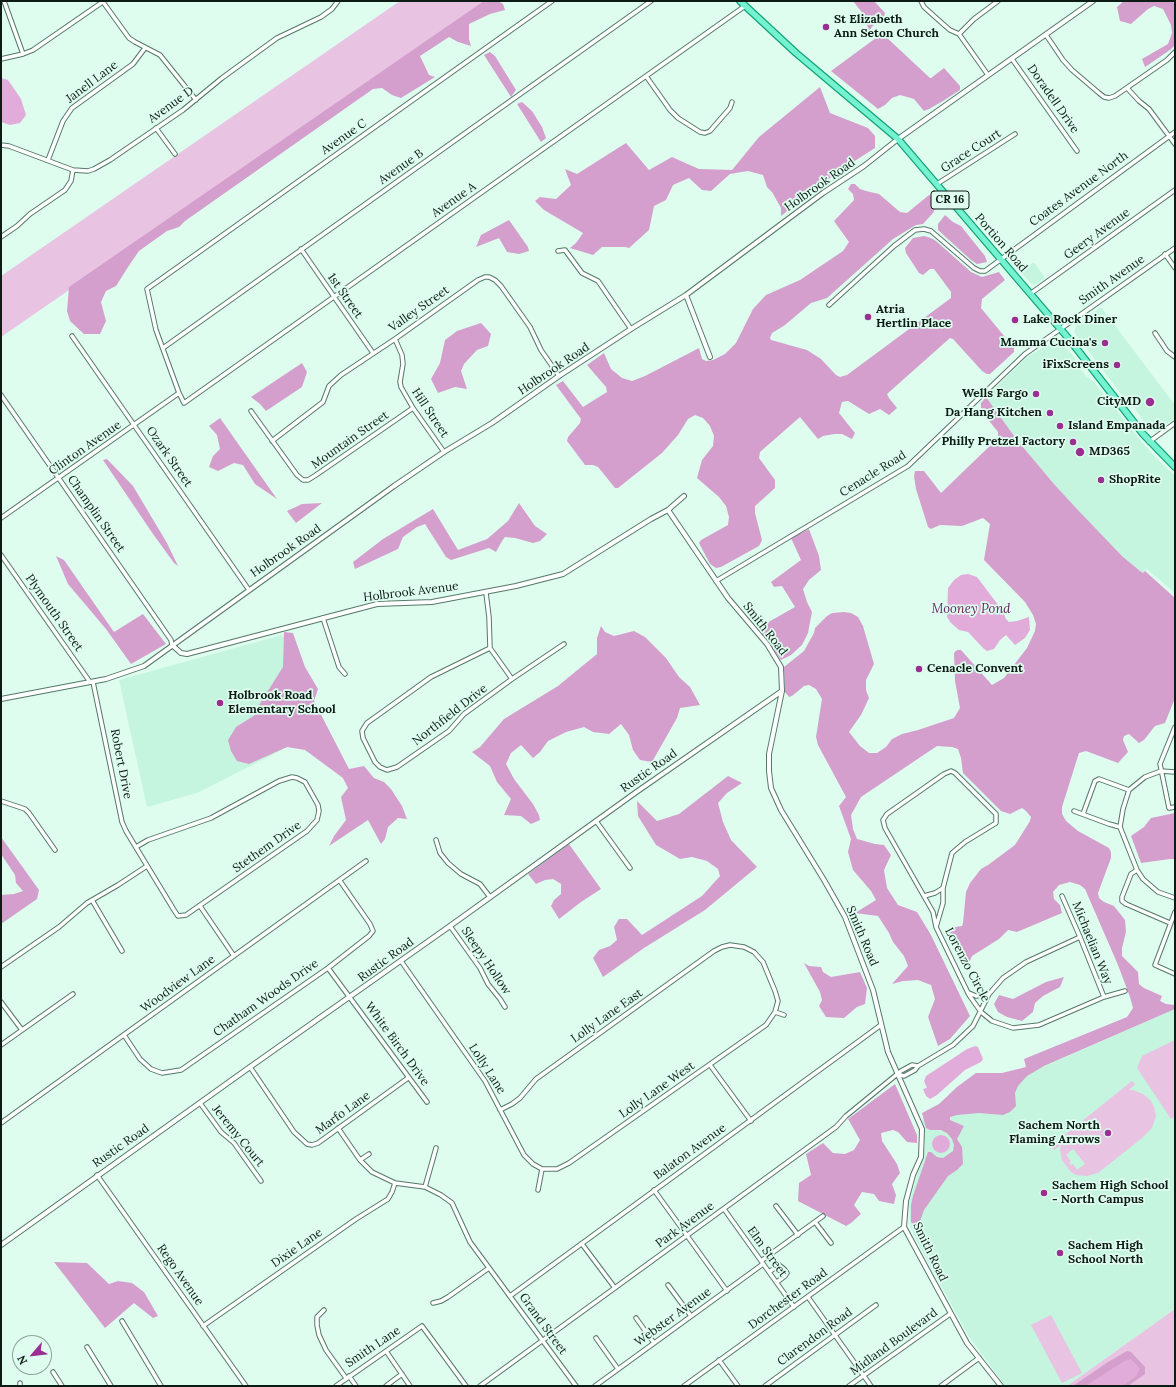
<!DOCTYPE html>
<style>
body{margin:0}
#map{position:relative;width:1176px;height:1387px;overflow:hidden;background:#defdef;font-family:Lora,serif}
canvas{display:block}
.frame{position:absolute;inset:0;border:2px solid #0d1b15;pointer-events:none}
.north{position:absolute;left:12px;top:1335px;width:40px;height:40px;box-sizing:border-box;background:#defdef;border:1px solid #8aa398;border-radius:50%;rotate:242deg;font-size:11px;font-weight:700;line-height:16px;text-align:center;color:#0d1b15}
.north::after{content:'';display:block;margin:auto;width:14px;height:18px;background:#9a2f91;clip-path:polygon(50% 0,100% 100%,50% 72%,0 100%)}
</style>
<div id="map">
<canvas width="1176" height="1387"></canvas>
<div class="frame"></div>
<div class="north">N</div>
</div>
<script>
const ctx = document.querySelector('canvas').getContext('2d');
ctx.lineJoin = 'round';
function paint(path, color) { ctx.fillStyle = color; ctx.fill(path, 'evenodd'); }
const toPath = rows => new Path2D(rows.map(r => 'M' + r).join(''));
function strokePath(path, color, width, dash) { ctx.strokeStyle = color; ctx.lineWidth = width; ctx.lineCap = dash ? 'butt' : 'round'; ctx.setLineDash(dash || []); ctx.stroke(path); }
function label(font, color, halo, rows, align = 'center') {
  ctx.font = font + ' Lora,serif'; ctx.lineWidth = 3.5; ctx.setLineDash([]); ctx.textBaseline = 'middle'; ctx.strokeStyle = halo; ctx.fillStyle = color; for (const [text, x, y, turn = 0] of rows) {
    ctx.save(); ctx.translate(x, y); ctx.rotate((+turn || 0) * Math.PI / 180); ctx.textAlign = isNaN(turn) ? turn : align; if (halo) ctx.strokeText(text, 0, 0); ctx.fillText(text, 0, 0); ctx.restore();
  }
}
paint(toPath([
 [1034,262,1045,278,1035,285,1032,284,1020,272],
 [1101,307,1175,405,1175,418,1156,432,1150,430,1129,400,1124,398,1074,332,1076,326],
 [1054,341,1059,341,1063,344,1074,357,1080,369,1086,376,1093,381,1140,440,1155,457,1175,476,1175,593,1147,569,1143,573,1140,571,1122,556,1076,508,1054,484,1017,440,986,397,1027,357],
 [282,635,327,727,197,793,147,807,119,680],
 [1175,1009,1175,1309,1067,1386,1005,1386,968,1335,916,1240,910,1225,909,1204,925,1147,924,1131,922,1120]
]), '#c5f5df');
paint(toPath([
 [400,1,488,1,1,337,1,276],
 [1175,1040,1175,1116,1171,1119,1137,1068,1142,1056],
 [1132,1081,1135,1084,1129,1090,1133,1090,1143,1094,1151,1101,1154,1107,1156,1116,1152,1128,1142,1138,1098,1173,1087,1176,1076,1175,1071,1172,1062,1160,1060,1150,1061,1145,1054,1150,1051,1146],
 [1073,1149,1085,1164,1077,1170,1073,1164,1071,1165,1069,1162,1071,1161,1066,1155],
 [1175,1309,1175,1386,1067,1386],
 [1051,1315,1082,1373,1062,1383,1031,1325]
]), '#e8c3e2');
paint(toPath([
 [484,1,498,1,503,4,505,10,490,14,469,24,469,39,471,46,458,42,449,37,420,56,429,75,435,77,401,98,392,95,382,88,373,89,185,221,179,227,167,231,139,251,128,267,116,286,106,291,101,302,106,321,100,334,84,334,70,321,67,311,69,287],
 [853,1,874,1,885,13,884,17,878,19,869,31,864,15],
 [1124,1,1172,1,1175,4,1175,45,1170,50,1145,67,1142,59,1168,44,1172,33,1171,25,1163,9,1154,6,1148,9,1131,24,1120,21,1117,7],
 [880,35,885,36,930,78,931,78,944,68,960,86,960,90,943,101,929,109,924,111,914,99,900,95,892,98,885,105,878,109,831,71],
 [490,52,495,56,516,90,511,97,484,55],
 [820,87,830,113,868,128,875,136,875,148,839,171,781,216,781,208,772,192,767,187,763,175,748,171,730,174,711,191,702,190,689,178,673,185,666,200,654,206,649,230,629,248,625,247,602,247,593,255,570,248,576,243,583,233,544,210,535,201,540,197,556,199,571,185,565,169,577,174,626,143,649,170,672,157,699,169,732,170,759,137],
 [522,102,532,111,542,127,546,138,541,142,517,104],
 [851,184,855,184,860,189,866,191,879,194,900,212,907,213,929,195,932,196,936,201,937,205,933,213,923,224,916,225,893,239,827,298,811,303,785,325,772,333,770,338,771,340,807,350,821,359,836,375,840,377,847,375,951,298,951,292,934,269,930,269,923,275,919,273,906,253,905,248,913,238,924,236,931,238,936,241,971,272,982,277,999,272,1005,280,982,299,981,308,1014,348,1014,352,990,374,987,374,982,371,953,339,950,338,887,394,889,398,897,408,889,415,880,409,869,414,848,401,842,402,839,413,855,433,852,439,842,434,834,434,823,436,818,439,800,417,760,452,759,458,775,480,775,488,755,506,755,513,762,540,759,546,721,567,716,568,710,564,699,543,701,540,728,525,729,517,726,506,719,497,697,478,702,460,713,446,714,436,710,426,703,418,695,415,688,419,678,435,662,453,618,488,615,488,598,467,593,465,585,465,567,441,568,437,580,423,581,419,556,385,563,381,583,407,607,392,606,387,587,365,604,353,611,369,622,378,632,381,645,376,699,348,702,359,706,361,713,360,725,354,736,343,753,309,766,295,800,280,843,251,849,242,834,221,854,200,853,194,848,189],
 [945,215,953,222,961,226,985,256,987,262,977,264,971,260,938,230,938,224],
 [509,220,528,247,529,251,519,254,507,252,499,238,476,247,481,235],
 [481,323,491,334,488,346,477,350,464,364,461,371,467,389,455,387,438,393,431,379,440,363,445,340,457,331],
 [302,363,307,372,302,387,266,411,260,404,251,397],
 [986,397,1017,440,1054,484,1076,508,1122,556,1140,571,1143,573,1145,571,1175,598,1175,698,1165,723,1155,726,1144,740,1139,743,1129,734,1124,736,1123,740,1128,752,1118,763,1086,751,1079,753,1062,807,1062,814,1066,821,1078,831,1109,848,1111,852,1111,858,1098,893,1099,898,1104,902,1114,906,1125,920,1126,932,1122,948,1122,956,1138,972,1139,984,1144,988,1162,996,1160,1001,1166,1004,1175,1005,1175,1009,1044,1066,1027,1076,1018,1086,1015,1093,1016,1106,1010,1112,1003,1115,979,1113,957,1115,950,1117,950,1120,964,1126,957,1139,962,1147,963,1164,957,1170,948,1176,924,1210,919,1224,915,1225,911,1222,911,1205,913,1196,928,1152,931,1152,937,1157,943,1158,953,1151,954,1145,952,1139,947,1133,941,1130,930,1130,926,1128,922,1113,939,1104,957,1087,976,1073,1002,1073,1026,1067,1024,1059,1127,1017,1133,1008,1130,997,1118,965,1085,889,1080,885,1070,882,1059,885,1053,892,1054,899,1060,905,1062,913,1017,932,1008,930,999,939,972,956,969,963,959,958,949,940,947,930,950,928,962,926,963,923,966,892,970,883,981,869,988,865,1015,845,1030,821,1031,817,1026,811,1022,808,1010,814,1001,811,963,773,961,758,958,749,952,747,937,746,861,797,851,815,853,829,857,839,875,844,884,845,891,855,884,870,887,888,898,905,917,912,931,935,970,1016,950,1039,938,1046,928,1017,935,999,931,985,918,980,903,981,892,984,908,966,904,956,893,942,889,933,878,916,855,913,876,900,871,891,853,870,848,852,851,839,839,806,846,797,818,745,816,737,822,699,816,689,809,685,804,686,792,696,789,697,785,692,784,667,804,651,814,633,815,628,827,616,832,613,844,612,851,613,858,617,863,626,874,664,866,680,866,690,869,698,861,715,849,732,860,746,869,753,877,753,886,747,892,739,902,734,918,730,954,718,960,708,955,681,954,653,957,650,961,650,992,685,1004,678,1027,648,1035,631,1036,624,1033,615,1025,602,984,560,990,524,983,518,962,526,940,525,931,529,928,527,916,489,914,476,915,471,924,471,941,493,998,438,998,432,986,417,981,408,981,403],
 [220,418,277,499,255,484,243,465,234,463,218,471,209,467,213,456,220,449,217,435,209,426],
 [107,459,133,486,167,543,178,566,174,563,153,534,103,460],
 [322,503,296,523,287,511,302,504],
 [519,503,535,526,547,534,540,541,533,543,515,538,505,537,502,541,496,552,489,548,451,560,446,557,425,524,417,527,403,537,398,549,355,569,353,562,383,539,433,509,458,550,487,539,508,521],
 [809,529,819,556,821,570,809,580,803,589,807,602,812,612,808,633,802,645,791,655,781,660,758,628,795,607,782,586,774,587,771,582,801,560,791,538],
 [56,556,64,560,114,632,143,614,166,644,131,664,106,629,68,584],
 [601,626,605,632,614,636,634,631,645,637,666,658,679,677,690,687,700,705,680,708,677,718,652,762,640,760,633,750,629,735,621,724,609,734,593,732,584,727,566,732,548,741,540,752,533,758,521,745,511,753,506,764,514,779,533,804,539,815,540,820,531,824,521,816,504,815,511,799,497,782,490,766,472,752,480,747,504,719,558,686,597,654,597,638],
 [284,632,293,633,305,667,318,689,314,701,349,769,364,766,374,778,384,782,391,789,402,806,407,819,398,818,388,827,385,839,381,844,368,820,329,846,334,836,346,820,341,797,348,788,343,778,305,750,287,747,249,764,237,761,231,751,228,740,236,727,255,715,259,705,283,667],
 [728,776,742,783,727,793,718,803,723,822,731,840,757,867,705,910,644,948,603,977,593,958,599,950,610,946,617,940,614,927,619,919,627,919,642,935,702,896,720,876,718,869,707,861,692,857,680,859,656,845,638,816,637,801,657,821,679,814],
 [1175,813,1175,859,1170,859,1141,863,1131,836,1144,827,1151,818],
 [1,837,39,890,37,899,1,924,1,895,14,894,23,891,16,883,15,875,1,854],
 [569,844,601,889,581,902,559,919,551,906,554,900,561,894,561,884,553,879,545,880,536,884,528,874],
 [804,963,809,966,821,967,823,972,831,977,860,972,867,988,865,1004,857,1007,844,1018,826,1017,819,1006,822,1000,820,992],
 [1064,977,1060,987,1043,996,1035,1003,1033,1012,1022,1021,1007,1017,998,1012,994,1004,999,995,1013,999,1046,982],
 [895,1084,917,1135,917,1143,907,1142,898,1132,893,1130,881,1133,882,1141,897,1164,900,1173,892,1184,896,1195,894,1204,879,1201,874,1194,862,1192,854,1205,861,1214,851,1223,846,1226,798,1201,799,1183,811,1175,806,1154,823,1143,833,1153,845,1154,854,1150,860,1140,848,1119],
 [54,1262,87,1263,109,1284,118,1281,132,1283,144,1292,158,1316,153,1318,134,1303,105,1328],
 [1127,1351,1131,1352,1145,1367,1145,1374,1128,1386,1122,1386,1136,1376,1125,1361,1086,1386,1073,1386,1108,1362]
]), '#d49fcc');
paint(toPath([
 [1,78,8,80,21,99,26,115,20,123,10,125,1,122],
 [968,574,977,577,1002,610,1006,619,1009,622,1017,621,1029,617,1030,630,1025,638,1015,645,1006,635,1000,640,994,649,987,651,983,648,968,632,959,630,951,623,947,617,948,588,954,580,961,575],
 [975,1046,978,1047,983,1059,981,1062,965,1070,937,1095,930,1099,926,1096,923,1089,927,1088,924,1081,926,1076,967,1049],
 '932 1144a9 9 0 1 1 18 0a9 9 0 1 1-18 0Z',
 [1131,1359,1137,1365,1140,1369,1136,1376,1122,1386,1086,1386,1125,1361]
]), '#e1acd9');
const minor = toPath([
 [4,1,23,54],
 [552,1,147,289,156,330,179,393,184,403,745,6],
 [921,1,924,7,943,24,950,30,959,34,988,75],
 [103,2,129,38,135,42,160,55,196,100],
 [959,34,974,19,998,1],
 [1046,35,1063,60,1072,70,1099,93,1104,97,1109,98,1115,96,1167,60,1175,52],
 [1,59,23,54,33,50,104,1],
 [1012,59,1077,151],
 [646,76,670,110,678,118,700,132,705,133,710,131,730,108,732,102],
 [1127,88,1139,101,1149,109,1175,144],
 [156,128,175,154],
 [1,145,9,146,73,170,88,171,94,169,110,160,183,110,222,78,277,38,321,17,332,9,338,1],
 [48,160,63,121,72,108,133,64,145,48],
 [937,184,1015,134],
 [1,237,17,226,30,214,65,190,71,181,73,170],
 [301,249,373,353],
 [558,251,565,250,582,273,598,281,631,329],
 [1165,254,1175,268],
 [1030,294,1175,190],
 [829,305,894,246,915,230,924,229,931,231,974,268,980,271,985,271,1175,132],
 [1155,333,1167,351,1175,357],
 [72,336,249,590],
 [395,339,402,355,403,364,400,382,401,387,413,408,444,452],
 [163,348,651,1],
 [1,395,171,640,172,645],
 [251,411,297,475,303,480,308,480,316,475,413,408],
 [272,441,323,402,329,386,341,375,395,339,478,280,485,277,489,277,495,280,501,286,530,327,541,350,559,376],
 [1149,442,1175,423],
 [1,518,179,393],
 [1,555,90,682],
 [716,581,908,466,1025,354,1175,248],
 [486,593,489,617,490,648,512,679],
 [323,618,339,667,345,674],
 [490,648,431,677,367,723,362,731,363,738,375,762,380,767,387,770,397,767,449,731,464,714,512,679,564,644],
 [93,682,122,822,126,831,174,910,178,916,186,915,307,831,317,820,319,811,318,805,305,782,297,778,292,777,279,781,211,818,148,840,136,847],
 [1175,727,1160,764,1169,808,1175,807],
 [1175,772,1161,771,1145,777,1129,790,1123,809,1120,827,1137,870,1143,879,1158,892,1175,898],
 [1,801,25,809,29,813,55,850],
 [1074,811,1109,824,1120,827],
 [1083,814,1095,781,1099,779,1129,790],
 [596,821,630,868],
 [436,840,440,853,448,863,461,874,480,884,490,897],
 [1137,870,1131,874,1122,897,1122,901,1126,904,1170,923],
 [924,896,935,893,943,888],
 [1062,896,1080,937,1104,997],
 [92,900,122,951],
 [200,906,234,956],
 [1175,912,1155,965,1175,974],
 [450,926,480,968,488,984,500,999,505,1007],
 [936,927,933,912,885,828,883,820,887,814,944,774,951,771,955,773,996,814,996,823,965,842,952,853,943,888,943,903,936,927,969,995,981,1012,992,1021,1013,1028,1039,1025,1104,997,1125,991],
 [401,961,485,1081,524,1155,533,1164,542,1169,557,1169,569,1163,766,1025,775,1012,778,1001,775,991,763,962,754,952,744,947,730,945,722,947,714,951,536,1079,520,1098,512,1104,500,1110],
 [1,967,59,927,87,903,118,885,147,866],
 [328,968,427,1102],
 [969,993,976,996,989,994],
 [1,1002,22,1030],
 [775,1012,784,1015],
 [124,1035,140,1059,151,1069,162,1073,181,1070,328,968,369,936,373,931,370,924,340,881],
 [1,1045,73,994],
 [710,1065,751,1121],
 [250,1067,294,1132,307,1144,312,1145,318,1143,408,1078],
 [897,1074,904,1076,915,1070,918,1066,953,1045,973,1026,989,994,1003,978,1026,962,1080,937],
 [200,1103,221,1132,234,1143,261,1181],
 [1,1123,366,861],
 [338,1128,360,1160,372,1172,395,1183,425,1187,441,1195,452,1203,470,1242,576,1386],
 [360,1160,369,1154],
 [97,1175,246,1386],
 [425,1187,436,1148],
 [538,1190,542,1169],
 [654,1190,727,1291],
 [776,1206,798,1235],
 [724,1209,794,1307],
 [815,1222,831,1243],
 [582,1244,615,1288],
 [761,1261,823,1216],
 [769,1272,779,1265,784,1269,787,1273,785,1276,777,1282],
 [668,1285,691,1316],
 [510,1296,881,1025],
 [808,1297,871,1386],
 [433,1303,441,1301,448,1297,489,1268],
 [324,1310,317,1317,317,1325,319,1335,326,1350,346,1378],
 [636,1318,654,1343],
 [122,1321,161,1386],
 [203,1326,356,1219,388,1199,392,1192,395,1183],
 [596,1338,618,1369],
 [87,1347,111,1386],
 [386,1351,410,1386],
 [719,1360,738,1386],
 [53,1372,62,1386],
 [349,1376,356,1386],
 [20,1386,20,1383],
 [336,1386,422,1326,466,1386],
 [386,1386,402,1374],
 [480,1386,836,1127,846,1116,901,1071,912,1065,918,1066],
 [595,1386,763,1264],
 [684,1386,904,1227],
 [765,1386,876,1305],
 [849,1386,950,1314],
 [941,1386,979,1358]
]);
const tertiary = toPath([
 [686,295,710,357],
 [668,510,728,598,767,644,781,667,782,691,769,754,769,771,771,788,781,810,824,880,845,917,873,990,888,1052,922,1129,921,1157,913,1175,906,1201,904,1227,967,1343,1001,1386],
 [172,645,181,653,187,654,377,604,432,602,516,586,563,574,651,519,668,510,684,496],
 [1,699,106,679,144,666,394,486,444,452,492,423,559,376,631,329,686,295,823,193,864,166,898,139,1093,1],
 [1,1245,250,1067,450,926,635,793,782,691]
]);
const primary = toPath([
 [740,1,796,53,898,139,1069,339,1143,434,1175,467]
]);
strokePath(minor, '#557869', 5.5);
strokePath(tertiary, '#557869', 6);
strokePath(primary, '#15a279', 8);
strokePath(minor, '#fff', 3.5);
strokePath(tertiary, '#fff', 4);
strokePath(primary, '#75f2cf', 5.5);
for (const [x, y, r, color] of [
 [826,27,4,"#9a2f91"],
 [868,317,4,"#9a2f91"],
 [1015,320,4,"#9a2f91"],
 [1105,343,4,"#9a2f91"],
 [1117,365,4,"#9a2f91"],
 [1036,394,4,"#9a2f91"],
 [1150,402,5,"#9a2f91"],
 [1050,413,4,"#9a2f91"],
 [1060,426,4,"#9a2f91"],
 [1073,442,4,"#9a2f91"],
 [1080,452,5,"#9a2f91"],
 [1101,480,4,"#9a2f91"],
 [919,669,4,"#9a2f91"],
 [220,703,4,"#9a2f91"],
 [1108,1133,4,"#9a2f91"],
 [1044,1193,4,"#9a2f91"],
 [1060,1253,4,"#9a2f91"]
]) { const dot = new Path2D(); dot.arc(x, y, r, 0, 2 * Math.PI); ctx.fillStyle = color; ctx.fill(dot); strokePath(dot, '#defdef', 1.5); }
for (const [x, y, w] of [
 [950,200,38]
]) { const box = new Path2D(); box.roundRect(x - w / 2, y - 9, w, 18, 3); ctx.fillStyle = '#defdef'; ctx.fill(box); strokePath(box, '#0d1b15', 1); }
label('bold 11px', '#0d1b15', null, [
 ["CR 16",950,200]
]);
label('bold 12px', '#0d1b15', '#defdef', [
 ["St Elizabeth",834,20],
 ["Ann Seton Church",834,34],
 ["Atria",876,310],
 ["Hertlin Place",876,324],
 ["Lake Rock Diner",1023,320],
 ["Mamma Cucina's",1097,343,"right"],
 ["iFixScreens",1109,365,"right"],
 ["Wells Fargo",1028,394,"right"],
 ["CityMD",1141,402,"right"],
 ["Da Hang Kitchen",1042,413,"right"],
 ["Island Empanada",1068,426],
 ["Philly Pretzel Factory",1065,442,"right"],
 ["MD365",1089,452],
 ["ShopRite",1109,480],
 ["Cenacle Convent",927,669],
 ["Holbrook Road",228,696],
 ["Elementary School",228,710],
 ["Sachem North",1100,1126,"right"],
 ["Flaming Arrows",1100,1140,"right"],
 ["Sachem High School",1052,1186],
 ["- North Campus",1052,1200],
 ["Sachem High",1068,1246],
 ["School North",1068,1260]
], 'left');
label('12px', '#0d1b15', '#defdef', [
 ["Janell Lane",92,82,-37],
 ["Doradell Drive",1053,99,55],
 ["Avenue D",171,105,-36],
 ["Avenue C",344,137,-35],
 ["Grace Court",971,151,-33],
 ["Avenue B",401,167,-35],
 ["Holbrook Road",820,185,-35],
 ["Coates Avenue North",1079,189,-36],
 ["Avenue A",454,200,-35],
 ["Geery Avenue",1097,234,-36],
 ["Portion Road",1001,243,49],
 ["Smith Avenue",1112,280,-35],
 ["1st Street",345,296,55],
 ["Valley Street",419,309,-35],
 ["Holbrook Road",554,369,-34],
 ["Hill Street",430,413,56],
 ["Mountain Street",350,440,-35],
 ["Clinton Avenue",85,448,-35],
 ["Ozark Street",169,457,55],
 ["Cenacle Road",873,474,-32],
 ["Champlin Street",96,514,55],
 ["Holbrook Road",286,551,-35],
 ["Holbrook Avenue",411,592,-7],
 ["Plymouth Street",54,613,55],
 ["Smith Road",765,629,52],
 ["Northfield Drive",450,715,-38],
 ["Robert Drive",121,764,79],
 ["Rustic Road",649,771,-35],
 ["Stethem Drive",267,847,-35],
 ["Smith Road",862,936,67],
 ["Michaelian Way",1092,943,68],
 ["Rustic Road",386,960,-36],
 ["Sleepy Hollow",486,961,56],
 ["Lorenzo Circle",967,965,62],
 ["Woodview Lane",178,984,-36],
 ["Chatham Woods Drive",266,998,-35],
 ["Lolly Lane East",607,1016,-35],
 ["White Birch Drive",397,1044,54],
 ["Lolly Lane",487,1069,57],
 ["Lolly Lane West",657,1090,-35],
 ["Marfo Lane",343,1113,-36],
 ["Jeremy Court",238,1136,51],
 ["Rustic Road",121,1146,-35],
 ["Balaton Avenue",690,1152,-36],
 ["Park Avenue",685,1225,-36],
 ["Dixie Lane",297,1248,-35],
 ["Elm Street",767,1252,54],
 ["Smith Road",930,1252,64],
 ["Rego Avenue",180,1275,55],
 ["Dorchester Road",788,1299,-36],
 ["Webster Avenue",673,1317,-36],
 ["Grand Street",543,1324,54],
 ["Clarendon Road",815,1337,-36],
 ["Midland Boulevard",894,1342,-36],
 ["Smith Lane",373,1347,-34]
]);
label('italic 13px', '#65275f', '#defdef', [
 ["Mooney Pond",971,609]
]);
</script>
